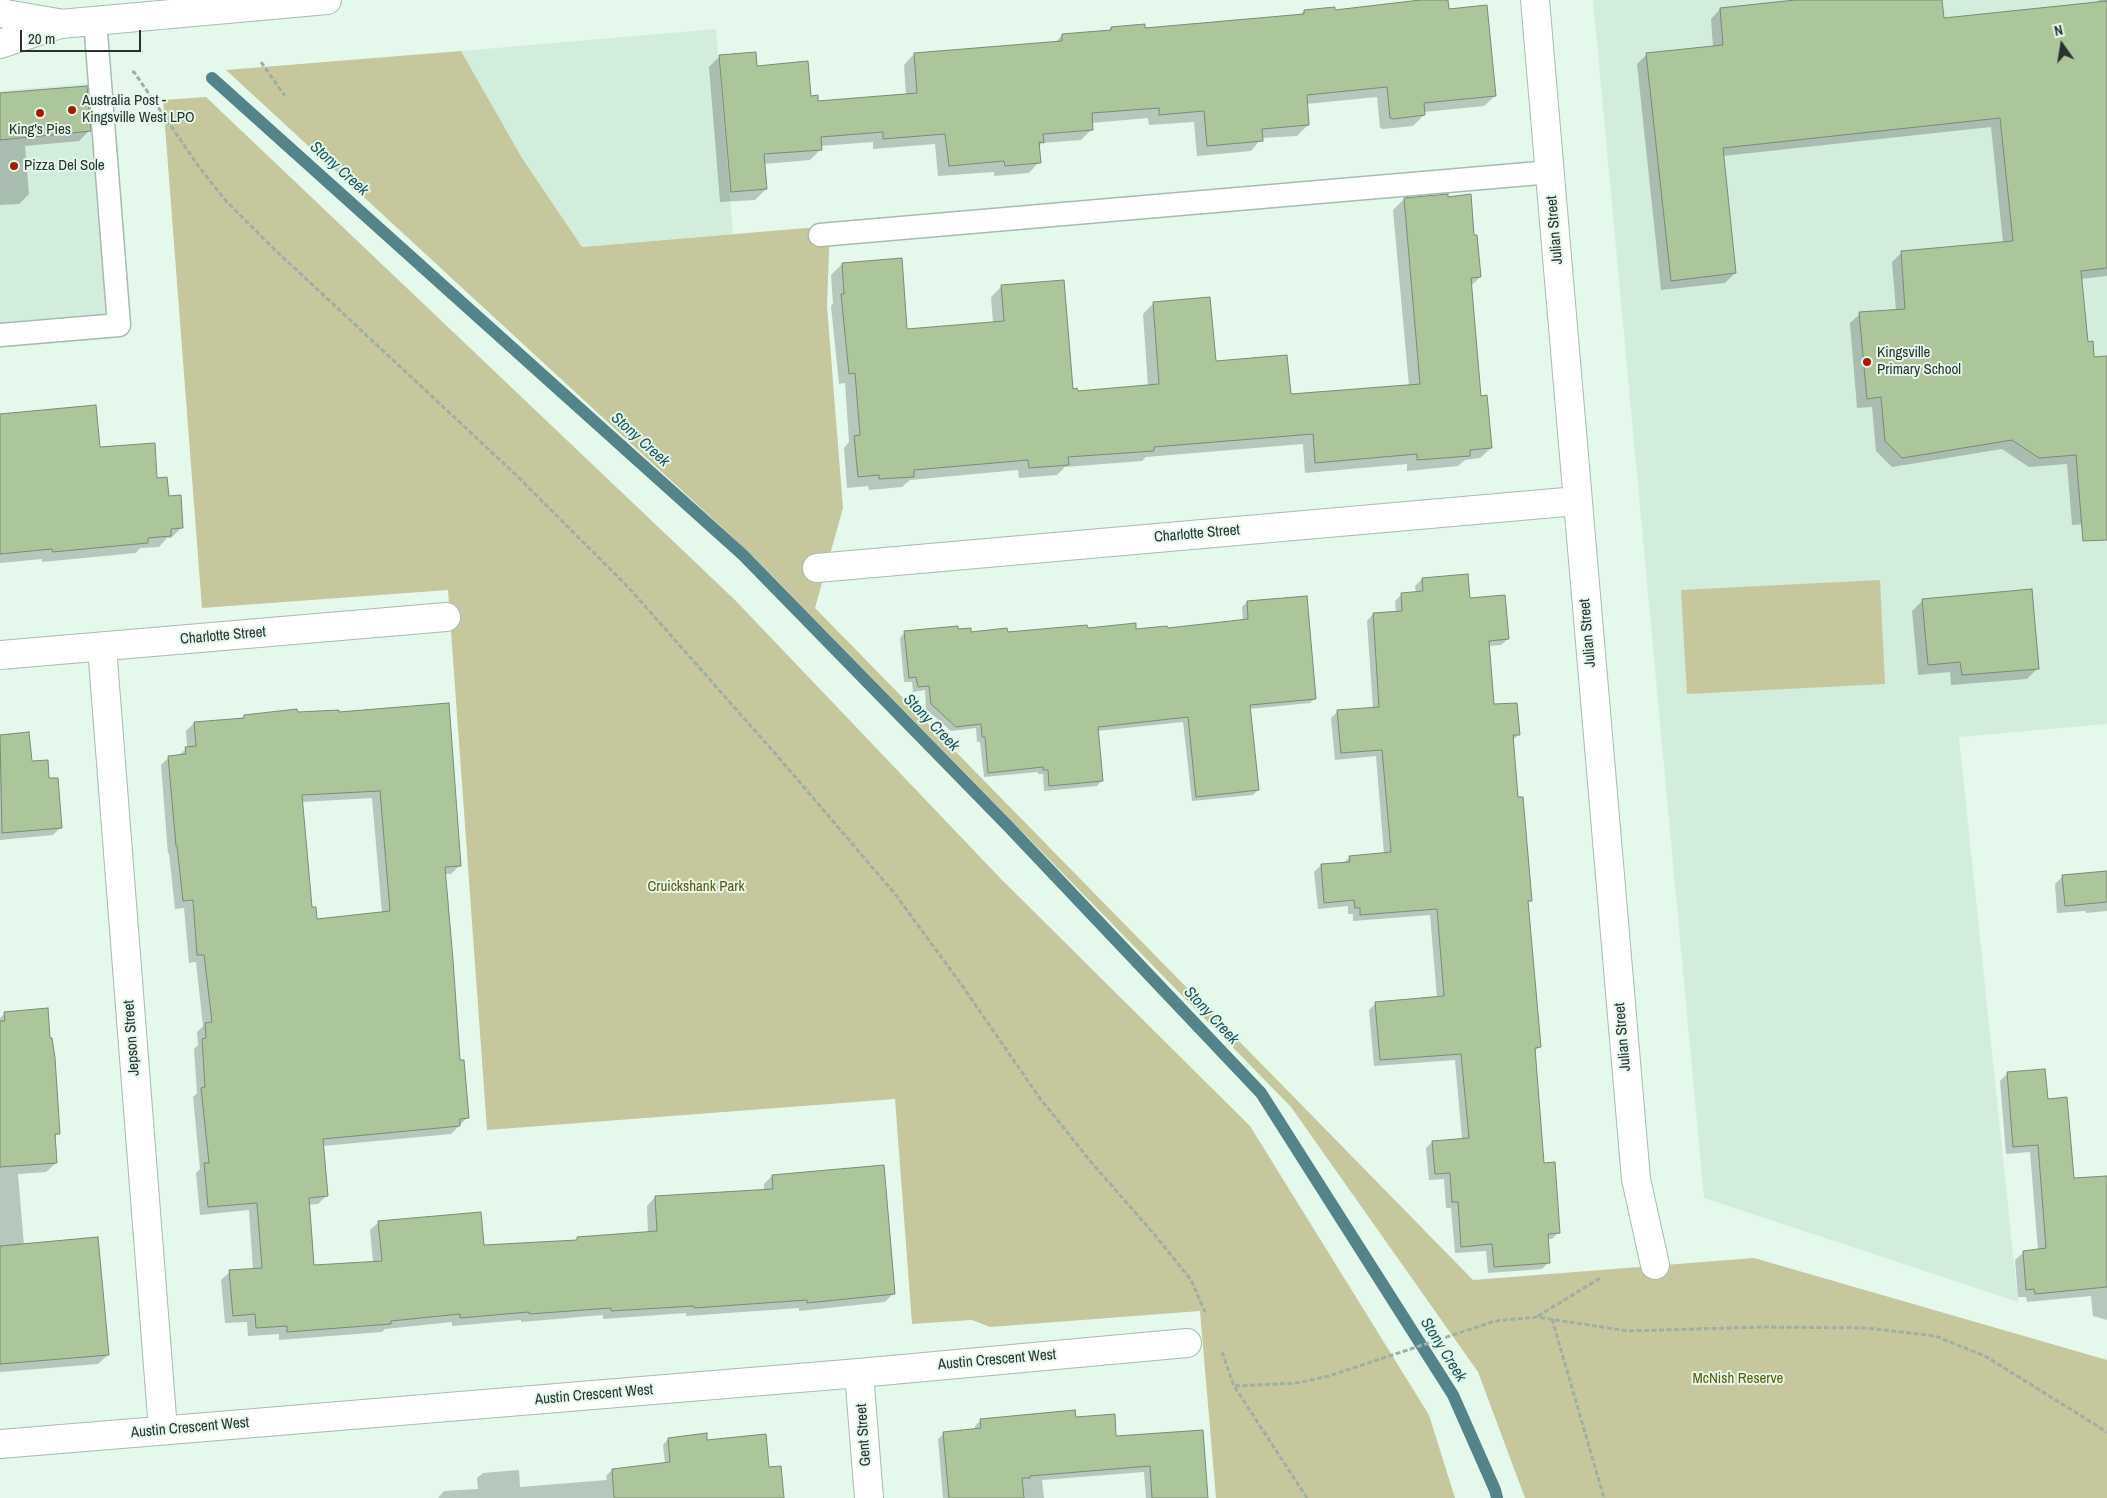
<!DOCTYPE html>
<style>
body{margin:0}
#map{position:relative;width:2107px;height:1498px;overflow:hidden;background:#e4f9ec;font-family:"Archivo Narrow",sans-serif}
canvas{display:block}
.north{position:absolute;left:2037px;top:20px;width:50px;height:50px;-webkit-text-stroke:4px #e4f9ec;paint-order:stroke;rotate:347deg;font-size:14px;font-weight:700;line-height:20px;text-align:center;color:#2a322d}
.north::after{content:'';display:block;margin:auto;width:18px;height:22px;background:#2a322d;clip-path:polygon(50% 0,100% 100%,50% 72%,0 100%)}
.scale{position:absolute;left:20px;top:30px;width:121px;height:22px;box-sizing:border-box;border:2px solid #2a322d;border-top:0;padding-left:6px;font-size:15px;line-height:18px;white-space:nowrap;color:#2a322d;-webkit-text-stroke:4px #e4f9ec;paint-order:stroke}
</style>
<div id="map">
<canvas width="2107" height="1498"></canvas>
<div class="north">N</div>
<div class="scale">20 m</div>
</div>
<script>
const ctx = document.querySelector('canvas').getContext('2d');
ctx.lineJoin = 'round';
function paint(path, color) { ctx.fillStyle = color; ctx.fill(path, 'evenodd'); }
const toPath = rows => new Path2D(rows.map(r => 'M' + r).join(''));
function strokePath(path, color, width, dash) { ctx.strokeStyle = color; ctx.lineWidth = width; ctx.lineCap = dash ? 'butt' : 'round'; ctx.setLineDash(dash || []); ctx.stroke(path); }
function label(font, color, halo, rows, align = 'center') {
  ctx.font = font + ' "Archivo Narrow",sans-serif'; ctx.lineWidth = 4; ctx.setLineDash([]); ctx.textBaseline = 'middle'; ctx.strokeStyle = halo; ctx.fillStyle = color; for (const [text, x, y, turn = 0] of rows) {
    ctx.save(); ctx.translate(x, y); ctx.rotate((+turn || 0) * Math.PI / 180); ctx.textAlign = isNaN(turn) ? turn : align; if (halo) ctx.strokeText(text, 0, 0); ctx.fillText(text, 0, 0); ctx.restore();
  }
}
paint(toPath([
 [1593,0,2107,0,2107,724,1959,737,2018,1302,1704,1198],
 [716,29,733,234,582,247,522,158,461,51],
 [103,82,125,337,0,348,0,91]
]), '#d2eddc');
paint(toPath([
 [461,51,522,158,582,247,830,226,827,306,843,508,815,608,1473,1280,1754,1258,2107,1360,2107,1498,1525,1498,1478,1372,1291,1107,754,557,226,70],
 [206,97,735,600,1001,879,1250,1126,1429,1415,1455,1498,1216,1498,1200,1311,990,1327,972,1320,912,1324,895,1099,487,1130,448,590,202,608,163,100],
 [1880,580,1885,684,1687,694,1681,590]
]), '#c6c79c');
paint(toPath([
 [1416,0,1447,0,1448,11,1495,96,1484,106,1424,112,1424,115,1413,126,1383,129,1380,128,1377,97,1306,104,1308,125,1297,136,1262,138,1251,151,1197,156,1194,122,1149,125,1148,118,1091,123,1092,129,1081,140,1042,143,1038,147,1039,162,1029,173,994,176,994,172,938,176,935,144,873,149,873,142,820,146,821,149,810,160,764,164,766,189,755,200,720,202,709,67,720,56,756,67,817,102,906,95,904,65,914,54,1055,43,1062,35,1108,31,1111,28,1144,29,1299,16,1304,11,1334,11,1414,2],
 [1807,0,1941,0,1943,19,2095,4,2099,0,2107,0,2107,276,2081,279,2087,343,2093,358,2107,357,2107,529,2096,523,2072,525,2067,464,2029,467,2002,449,1892,467,1876,451,1872,407,1857,408,1850,323,1860,314,1896,311,1892,262,1902,252,2003,243,1991,127,1723,156,1735,273,1725,283,1661,290,1637,64,1647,54,1713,47,1711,19,1720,9],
 [0,95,89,131,79,141,25,146,29,194,19,204,0,205],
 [1469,196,1473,237,1480,277,1471,286,1480,397,1491,448,1480,458,1465,460,1458,466,1407,471,1407,464,1305,473,1303,444,1146,457,1142,461,1065,467,1057,475,1019,478,1018,470,910,480,902,487,869,490,868,486,847,488,844,448,849,442,845,383,839,384,831,306,833,304,831,275,842,264,906,330,993,323,991,297,1002,286,1071,390,1076,392,1148,386,1143,314,1154,303,1215,363,1290,396,1409,386,1393,210,1404,199],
 [0,415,99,449,156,480,182,527,171,538,167,538,159,547,140,548,136,553,42,562,42,559,0,563],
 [1422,579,1469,599,1508,639,1501,645,1488,646,1493,706,1519,734,1512,741,1517,799,1531,900,1527,904,1539,1047,1534,1052,1543,1164,1559,1232,1552,1239,1547,1239,1549,1262,1542,1269,1488,1273,1486,1251,1455,1253,1451,1208,1446,1208,1444,1179,1429,1180,1426,1148,1432,1142,1462,1139,1455,1060,1374,1066,1369,1010,1376,1003,1437,998,1430,915,1353,921,1353,914,1348,914,1348,906,1318,909,1314,872,1321,865,1343,863,1350,857,1384,854,1376,756,1335,760,1331,718,1337,712,1373,709,1367,621,1373,614,1396,612,1395,601,1402,594,1416,593,1415,586],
 [1923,600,2038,668,2027,679,1951,685,1950,672,1918,675,1912,611],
 [1247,602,1315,698,1310,703,1249,709,1258,790,1253,795,1192,801,1183,722,1097,731,1102,780,1097,786,1044,791,1043,774,1038,774,1038,772,984,777,980,742,977,742,976,728,951,731,926,709,925,690,913,692,912,682,904,682,900,638,905,632,957,630,970,633,1007,634,1086,629,1166,629,1243,621,1242,607],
 [338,711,460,865,451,874,444,874,459,1062,468,1117,451,1134,323,1146,327,1195,318,1204,308,1205,313,1267,373,1262,370,1230,379,1222,483,1247,575,1241,578,1239,648,1233,647,1206,655,1197,764,1191,764,1184,772,1176,893,1294,885,1302,799,1311,799,1308,686,1316,686,1313,603,1319,603,1315,521,1322,521,1320,452,1326,452,1322,385,1329,382,1332,279,1340,279,1334,248,1336,247,1322,225,1323,221,1280,230,1272,253,1270,249,1210,200,1215,196,1173,200,1169,193,1097,197,1093,194,1049,198,1045,197,1032,203,1026,196,962,189,963,184,908,175,909,169,853,168,854,161,765,169,757,178,756,187,748,186,731,194,723,241,719,245,716],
 [372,798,382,913,316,921,310,908,302,802],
 [28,733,31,762,48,780,61,827,53,835,0,840,0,736],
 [2107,872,2107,911,2086,913,2086,911,2057,913,2055,884,2063,876],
 [5,1013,58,1133,54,1138,56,1163,46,1172,18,1174,24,1245,108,1355,98,1364,0,1372,0,1018],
 [2008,1073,2046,1100,2073,1180,2107,1177,2107,1320,2093,1316,2091,1296,2027,1302,2026,1297,2018,1297,2015,1260,2024,1252,2038,1250,2030,1152,2006,1154,2000,1081],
 [1075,1418,1115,1437,1207,1498,1146,1498,1144,1472,1042,1480,1044,1498,943,1498,938,1439,944,1433,975,1430,975,1426,981,1420],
 [668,1439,706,1442,768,1468,783,1498,438,1498,444,1491,478,1489,477,1478,483,1473,519,1470,520,1487,607,1480,606,1476,612,1470,665,1464,663,1445]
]), '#0003');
strokePath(toPath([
 [212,78,743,555,1007,825,1261,1093,1453,1395,1495,1490,1497,1498]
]), '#55838a', 12);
const building = toPath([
 [1420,0,1448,0,1449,9,1487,5,1496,96,1424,103,1425,115,1394,119,1390,118,1387,87,1307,95,1309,125,1262,129,1263,141,1207,146,1204,111,1159,115,1159,108,1092,113,1093,130,1043,134,1044,143,1039,142,1041,163,1005,166,1004,161,949,166,945,134,883,139,883,132,821,137,822,150,764,154,767,189,731,192,719,55,756,52,757,66,808,61,811,96,818,95,818,101,917,93,914,53,1062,41,1062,34,1111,30,1111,27,1145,24,1145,28,1304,14,1304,10,1335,7,1335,10,1420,0],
 [1795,0,1942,0,1944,18,2107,1,2107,268,2081,271,2088,342,2093,341,2094,357,2107,356,2107,540,2083,541,2076,455,2039,458,2012,440,1902,458,1885,441,1881,397,1867,399,1859,312,1905,309,1901,251,2013,241,2000,118,1723,148,1736,273,1671,281,1646,53,1723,45,1720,8,1795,0],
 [87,86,91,131,0,140,0,93,87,86],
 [1448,194,1448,197,1471,194,1474,235,1477,235,1481,277,1471,278,1481,396,1487,395,1492,448,1470,450,1470,456,1417,460,1417,454,1315,463,1313,434,1154,447,1154,451,1068,457,1069,465,1029,468,1028,460,914,470,914,477,879,479,879,475,858,477,854,436,860,435,855,373,849,374,841,294,844,294,842,263,902,258,907,329,1004,321,1001,285,1064,280,1073,389,1077,388,1078,391,1159,384,1153,302,1210,297,1216,361,1287,355,1291,394,1420,384,1404,198,1448,194],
 [96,405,100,447,155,443,157,478,167,477,169,496,181,495,183,528,171,529,171,536,148,538,148,543,53,552,52,549,0,554,0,414,96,405],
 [1468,574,1470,598,1505,595,1509,639,1489,641,1494,704,1517,703,1520,735,1513,735,1518,797,1523,797,1532,901,1528,901,1541,1047,1535,1048,1544,1163,1555,1162,1560,1233,1548,1234,1550,1263,1494,1267,1492,1244,1461,1247,1458,1202,1452,1202,1450,1173,1435,1174,1432,1141,1469,1138,1461,1054,1380,1060,1375,1002,1444,996,1437,909,1360,915,1360,908,1355,908,1354,900,1324,903,1321,864,1350,862,1349,856,1391,852,1382,750,1341,753,1337,710,1379,707,1373,613,1402,611,1401,593,1423,591,1422,578,1468,574],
 [2032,589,2039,669,1962,675,1960,662,1928,665,1922,599,2032,589],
 [1307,596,1316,699,1250,705,1259,790,1196,797,1188,717,1098,727,1103,781,1049,786,1048,770,1043,770,1043,767,988,773,985,737,982,737,981,724,956,727,931,704,929,686,918,687,916,677,909,678,904,631,958,626,958,629,971,628,971,632,1007,628,1008,632,1087,625,1088,628,1136,623,1136,629,1167,626,1168,628,1248,619,1247,601,1307,596],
 [449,703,461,866,445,867,453,960,460,1060,464,1060,469,1118,460,1119,460,1126,323,1139,328,1196,309,1198,314,1265,382,1261,378,1221,481,1212,484,1245,577,1240,577,1237,657,1231,655,1196,773,1189,772,1175,884,1165,895,1294,807,1303,807,1300,694,1308,694,1306,611,1311,611,1308,529,1314,529,1312,460,1318,460,1314,391,1321,391,1324,287,1332,287,1326,256,1328,255,1314,233,1316,229,1270,262,1268,257,1203,208,1207,204,1163,209,1163,201,1088,205,1087,202,1039,206,1038,205,1023,212,1022,204,955,197,955,193,900,183,901,177,846,176,846,168,756,186,754,185,747,196,746,194,722,244,718,244,715,297,709,298,712,339,710,339,712,449,703],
 [380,791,390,911,317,919,316,907,312,907,302,795,380,791],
 [29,732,32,761,48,760,49,778,58,778,62,828,2,833,0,735,29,732],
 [2107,871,2107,902,2065,906,2062,875,2107,871],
 [48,1008,50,1038,52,1038,55,1058,60,1134,55,1134,57,1163,0,1167,0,1021,5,1021,4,1012,48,1008],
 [2045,1069,2048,1099,2067,1097,2074,1178,2107,1176,2107,1287,2035,1294,2034,1289,2026,1290,2023,1251,2046,1248,2038,1145,2013,1147,2007,1072,2045,1069],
 [98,1237,109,1355,0,1364,0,1246,98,1237],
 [1075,1410,1076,1417,1115,1414,1116,1436,1203,1430,1208,1498,1152,1498,1150,1466,1030,1476,1030,1478,1022,1478,1024,1498,949,1498,943,1432,981,1428,980,1419,1075,1410],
 [707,1433,707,1440,766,1434,769,1467,781,1466,784,1498,614,1498,612,1469,670,1462,668,1438,707,1433]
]);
paint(building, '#abc69a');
strokePath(building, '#7e8877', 1);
const lane = toPath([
 [820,235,1551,172],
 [0,335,119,325,95,20]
]);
const street = toPath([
 [1535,0,1636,1179,1655,1265],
 [817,568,1577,501],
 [102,647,163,1430],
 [0,655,446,617],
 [859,1373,869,1498],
 [0,1444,859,1373,1187,1343]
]);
const secondary = toPath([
 [0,13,58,23],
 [0,44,60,24,327,0]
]);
strokePath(lane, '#a7bbaf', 25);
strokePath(street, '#a7bbaf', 30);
strokePath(secondary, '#a7bbaf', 30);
strokePath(toPath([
 [261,62,285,96],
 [132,72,134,72,199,167,226,201,273,248,514,473,629,588,779,758,895,894,961,984,1039,1097,1091,1162,1155,1235,1191,1280,1205,1312],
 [1538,1316,1602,1277],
 [1552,1319,1604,1498],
 [1222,1352,1234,1386,1307,1498],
 [1235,1386,1297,1383,1329,1376,1495,1321,1537,1317,1628,1331,1763,1327,1867,1328,1935,1336,1985,1356,2107,1432]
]), '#9fafa5', 3, [5, 2.5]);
strokePath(lane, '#fff', 22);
strokePath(street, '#fff', 28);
strokePath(secondary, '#fff', 28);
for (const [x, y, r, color] of [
 [72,110,5,"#a91802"],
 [40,113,5,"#a91802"],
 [14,166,5,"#a91802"],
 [1867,362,5,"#a91802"]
]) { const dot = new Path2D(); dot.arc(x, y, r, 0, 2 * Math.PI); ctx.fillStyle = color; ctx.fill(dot); strokePath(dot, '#e4f9ec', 2); }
label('15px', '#2a322d', '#e4f9ec', [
 ["Australia Post -",82,101],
 ["Kingsville West LPO",82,118],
 ["King's Pies",40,130,"center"],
 ["Pizza Del Sole",24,166],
 ["Kingsville",1877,353],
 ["Primary School",1877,370]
], 'left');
label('15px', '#2a322d', '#e4f9ec', [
 ["Julian Street",1555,230,-95],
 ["Charlotte Street",1197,534,-5],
 ["Julian Street",1588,633,-95],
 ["Charlotte Street",223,636,-5],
 ["Julian Street",1623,1037,-95],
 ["Jepson Street",132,1038,-94],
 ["Austin Crescent West",997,1360,-5],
 ["Austin Crescent West",594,1395,-5],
 ["Austin Crescent West",190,1428,-5],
 ["Gent Street",864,1435,-94]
]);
label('15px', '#5c5a03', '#e4f9ec', [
 ["Cruickshank Park",696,887],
 ["McNish Reserve",1738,1379]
]);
label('italic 16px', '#1e545e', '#e4f9ec', [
 ["Stony Creek",339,169,42],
 ["Stony Creek",640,440,42],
 ["Stony Creek",931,723,46],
 ["Stony Creek",1211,1016,47],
 ["Stony Creek",1443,1350,58]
]);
</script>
